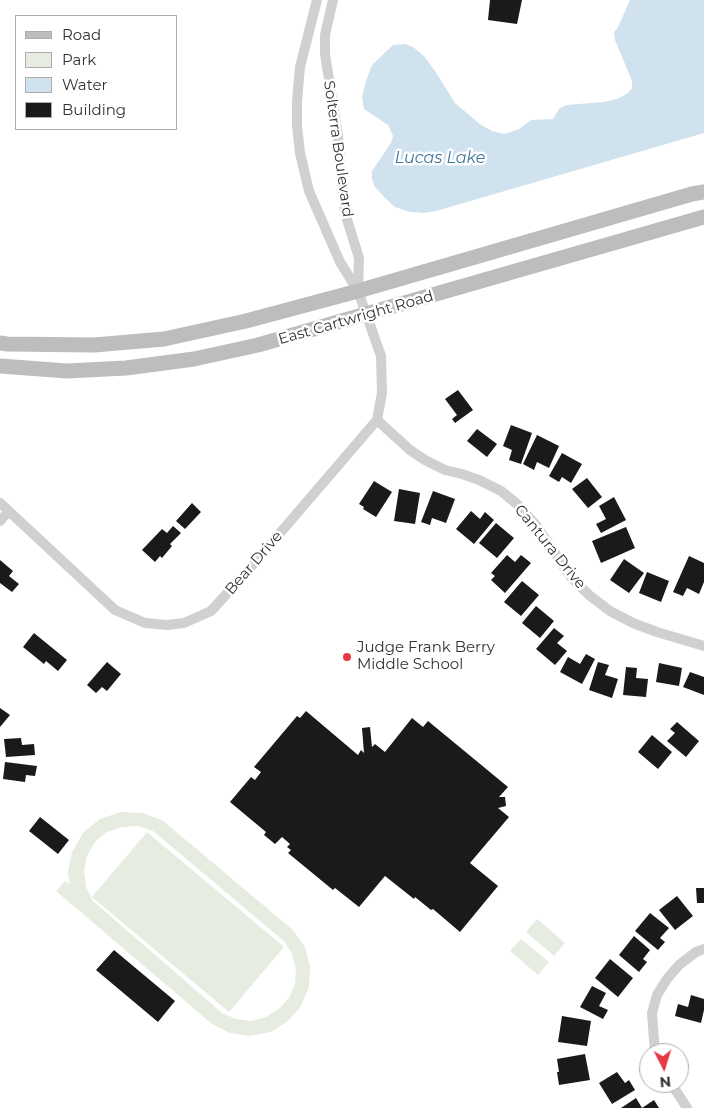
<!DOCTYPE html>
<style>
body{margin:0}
#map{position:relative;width:704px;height:1108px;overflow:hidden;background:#fff;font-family:Montserrat,sans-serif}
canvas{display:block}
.legend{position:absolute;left:15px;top:15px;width:162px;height:115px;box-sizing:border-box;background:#fff;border:1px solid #adadad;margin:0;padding:6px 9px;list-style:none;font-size:15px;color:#333}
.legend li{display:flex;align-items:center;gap:10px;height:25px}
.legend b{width:25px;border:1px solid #adadad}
.north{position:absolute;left:639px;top:1043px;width:50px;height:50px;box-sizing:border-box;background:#fff;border:1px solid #adadad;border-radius:50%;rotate:175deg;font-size:14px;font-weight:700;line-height:20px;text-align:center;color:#333}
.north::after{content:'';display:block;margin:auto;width:18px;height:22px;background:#e63946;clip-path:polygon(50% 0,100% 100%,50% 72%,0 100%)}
</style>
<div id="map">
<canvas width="704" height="1108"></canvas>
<ul class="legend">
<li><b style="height:6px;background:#bdbdbd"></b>Road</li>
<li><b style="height:14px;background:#e6ecdf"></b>Park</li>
<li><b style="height:14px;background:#cfe2ee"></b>Water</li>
<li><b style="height:14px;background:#1a1a1a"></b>Building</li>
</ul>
<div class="north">N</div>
</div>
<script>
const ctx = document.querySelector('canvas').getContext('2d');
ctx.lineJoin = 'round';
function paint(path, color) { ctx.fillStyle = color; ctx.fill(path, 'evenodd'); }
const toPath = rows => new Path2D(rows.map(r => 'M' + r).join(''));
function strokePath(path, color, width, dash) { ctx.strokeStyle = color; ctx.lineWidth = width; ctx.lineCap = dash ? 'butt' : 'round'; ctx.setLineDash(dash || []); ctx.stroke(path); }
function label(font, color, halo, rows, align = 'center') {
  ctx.font = font + ' Montserrat,sans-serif'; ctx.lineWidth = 5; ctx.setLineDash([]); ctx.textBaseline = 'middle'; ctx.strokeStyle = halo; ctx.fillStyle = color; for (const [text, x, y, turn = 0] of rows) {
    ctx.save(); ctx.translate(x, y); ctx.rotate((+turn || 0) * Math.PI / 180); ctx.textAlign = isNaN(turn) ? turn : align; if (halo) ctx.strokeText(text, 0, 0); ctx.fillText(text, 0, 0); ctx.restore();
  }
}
paint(toPath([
 [121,812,142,813,162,820,293,930,305,947,310,967,309,987,301,1006,288,1021,271,1032,250,1036,230,1033,212,1024,56,891,65,881,70,885,68,873,72,852,83,833,100,819],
 [138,826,153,831,284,941,292,954,296,969,295,984,289,998,279,1009,266,1017,251,1021,236,1019,222,1013,93,901,86,887,84,871,87,856,95,842,107,832,122,827],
 [147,832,284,947,229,1012,92,897],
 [537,919,565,943,554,956,526,932],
 [521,939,549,962,538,975,510,951]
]), '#e6ecdf');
paint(toPath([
 [630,0,704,0,704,133,436,211,424,213,410,212,395,207,385,198,375,187,372,179,372,171,391,143,393,136,388,125,364,109,362,97,366,81,372,65,393,45,405,44,413,47,424,56,435,71,455,103,481,125,492,131,504,134,519,129,531,120,553,119,559,109,566,105,604,102,617,99,628,93,632,88,632,81,615,40,614,32,618,27]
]), '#cfe2ee');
paint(toPath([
 [490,0,522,0,517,24,488,20],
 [458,390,473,410,455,423,452,419,457,415,445,399],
 [511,425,532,433,521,464,509,460,512,450,503,446],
 [477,429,497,444,487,457,467,441],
 [537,435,559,446,549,468,537,462,534,470,523,464],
 [562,453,582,464,571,483,562,477,559,482,549,476],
 [587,478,602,497,588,508,572,489],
 [374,481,392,492,376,517,363,509,364,507,359,504],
 [399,489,420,493,415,524,394,521],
 [433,491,455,499,446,523,432,518,430,525,421,522],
 [614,497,626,520,601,533,596,524,606,519,599,506],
 [192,503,201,512,185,529,176,521],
 [471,511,480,519,485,512,494,520,474,544,456,529],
 [496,523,514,538,497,558,479,543],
 [173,526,181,533,170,544,172,546,162,558,160,556,155,562,142,550,162,529,167,533],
 [626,527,635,548,601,563,592,541],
 [507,555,515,562,521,555,531,563,505,593,491,580,495,576,491,573],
 [689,556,704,563,704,582,699,594,687,588,683,596,673,592],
 [624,559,644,573,629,593,610,580],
 [0,560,13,571,9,576,19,584,12,592,0,583],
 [647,572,669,581,661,602,639,593],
 [522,581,539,595,521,616,504,602],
 [536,606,554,621,540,638,522,623],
 [554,628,564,636,557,643,567,651,555,665,536,649],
 [34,633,67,660,58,671,46,661,44,664,23,647],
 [586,654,595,659,582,684,560,672,568,657,580,664],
 [107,662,121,674,107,691,102,687,96,693,87,685],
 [598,662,609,665,605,675,618,679,612,698,589,690],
 [659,663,682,668,679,686,656,682],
 [626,667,637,668,636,678,648,679,646,697,623,695],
 [690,672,704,677,704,695,683,687],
 [0,708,10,715,0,727],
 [306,711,358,755,361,750,364,753,362,728,370,727,372,747,375,744,385,752,412,718,423,727,428,721,508,787,499,797,505,797,506,806,498,808,509,817,470,863,498,886,460,932,433,909,431,910,415,897,414,899,385,876,359,907,335,888,333,890,288,853,291,850,287,847,290,844,282,837,275,844,264,835,266,832,230,802,251,777,255,780,261,772,254,767,297,716,300,718],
 [677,722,699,741,686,757,667,741,675,733,670,729],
 [652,735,672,752,658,769,638,752],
 [21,738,22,745,34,744,35,755,6,757,4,739],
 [5,762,37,766,35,776,26,775,25,782,3,779],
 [40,817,69,840,58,854,29,831],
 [696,888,704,888,704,903,697,903],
 [677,896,693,916,675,930,659,910],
 [650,913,669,928,660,938,665,942,658,950,635,931],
 [634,936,650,950,643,959,647,962,639,972,619,955],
 [114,950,175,1001,158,1022,96,970],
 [610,959,633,978,618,997,595,978],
 [592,986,606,993,599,1006,608,1010,603,1019,580,1007],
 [691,995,704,999,704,1010,701,1023,675,1016,678,1004,688,1007],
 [562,1016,591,1021,587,1046,558,1042],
 [585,1054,590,1080,559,1085,557,1072,559,1072,557,1059],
 [617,1072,625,1083,629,1080,635,1090,612,1104,599,1083],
 [636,1098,642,1108,654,1100,659,1108,621,1108]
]), '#1a1a1a');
strokePath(toPath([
 [317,0,300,67,297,101,297,126,300,153,309,191,340,262,358,291,359,258,345,213,338,137,325,54,325,35,333,0],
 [377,420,410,450,425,460,445,470,462,474,479,480,501,491,517,504,536,525,571,577,589,595,610,611,633,623,657,632,704,646],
 [0,503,115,610,145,623,167,625,184,623,211,611,244,575,377,420,382,393,381,356,358,291],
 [0,521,9,511],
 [655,1053,652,1013,657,995,667,979,679,965,696,952,704,949],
 [671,1083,687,1108]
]), '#d0d0d0', 10);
strokePath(toPath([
 [0,343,7,344,94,345,164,339,246,321,358,291,692,194,704,192],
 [0,366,67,371,126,368,194,359,258,345,704,217]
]), '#bdbdbd', 15);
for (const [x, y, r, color] of [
 [347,657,5,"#e63946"]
]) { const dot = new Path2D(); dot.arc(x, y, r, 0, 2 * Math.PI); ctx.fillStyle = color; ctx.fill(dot); strokePath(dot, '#fff', 2); }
label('15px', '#333', '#fff', [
 ["Solterra Boulevard",338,149,82],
 ["East Cartwright Road",356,318,-16],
 ["Cantura Drive",550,547,51],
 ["Bear Drive",254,563,-49]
]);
label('15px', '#333', '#fff', [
 ["Judge Frank Berry",357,648],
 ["Middle School",357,665]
], 'left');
label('italic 16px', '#3f7597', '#fff', [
 ["Lucas Lake",440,158]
]);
</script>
